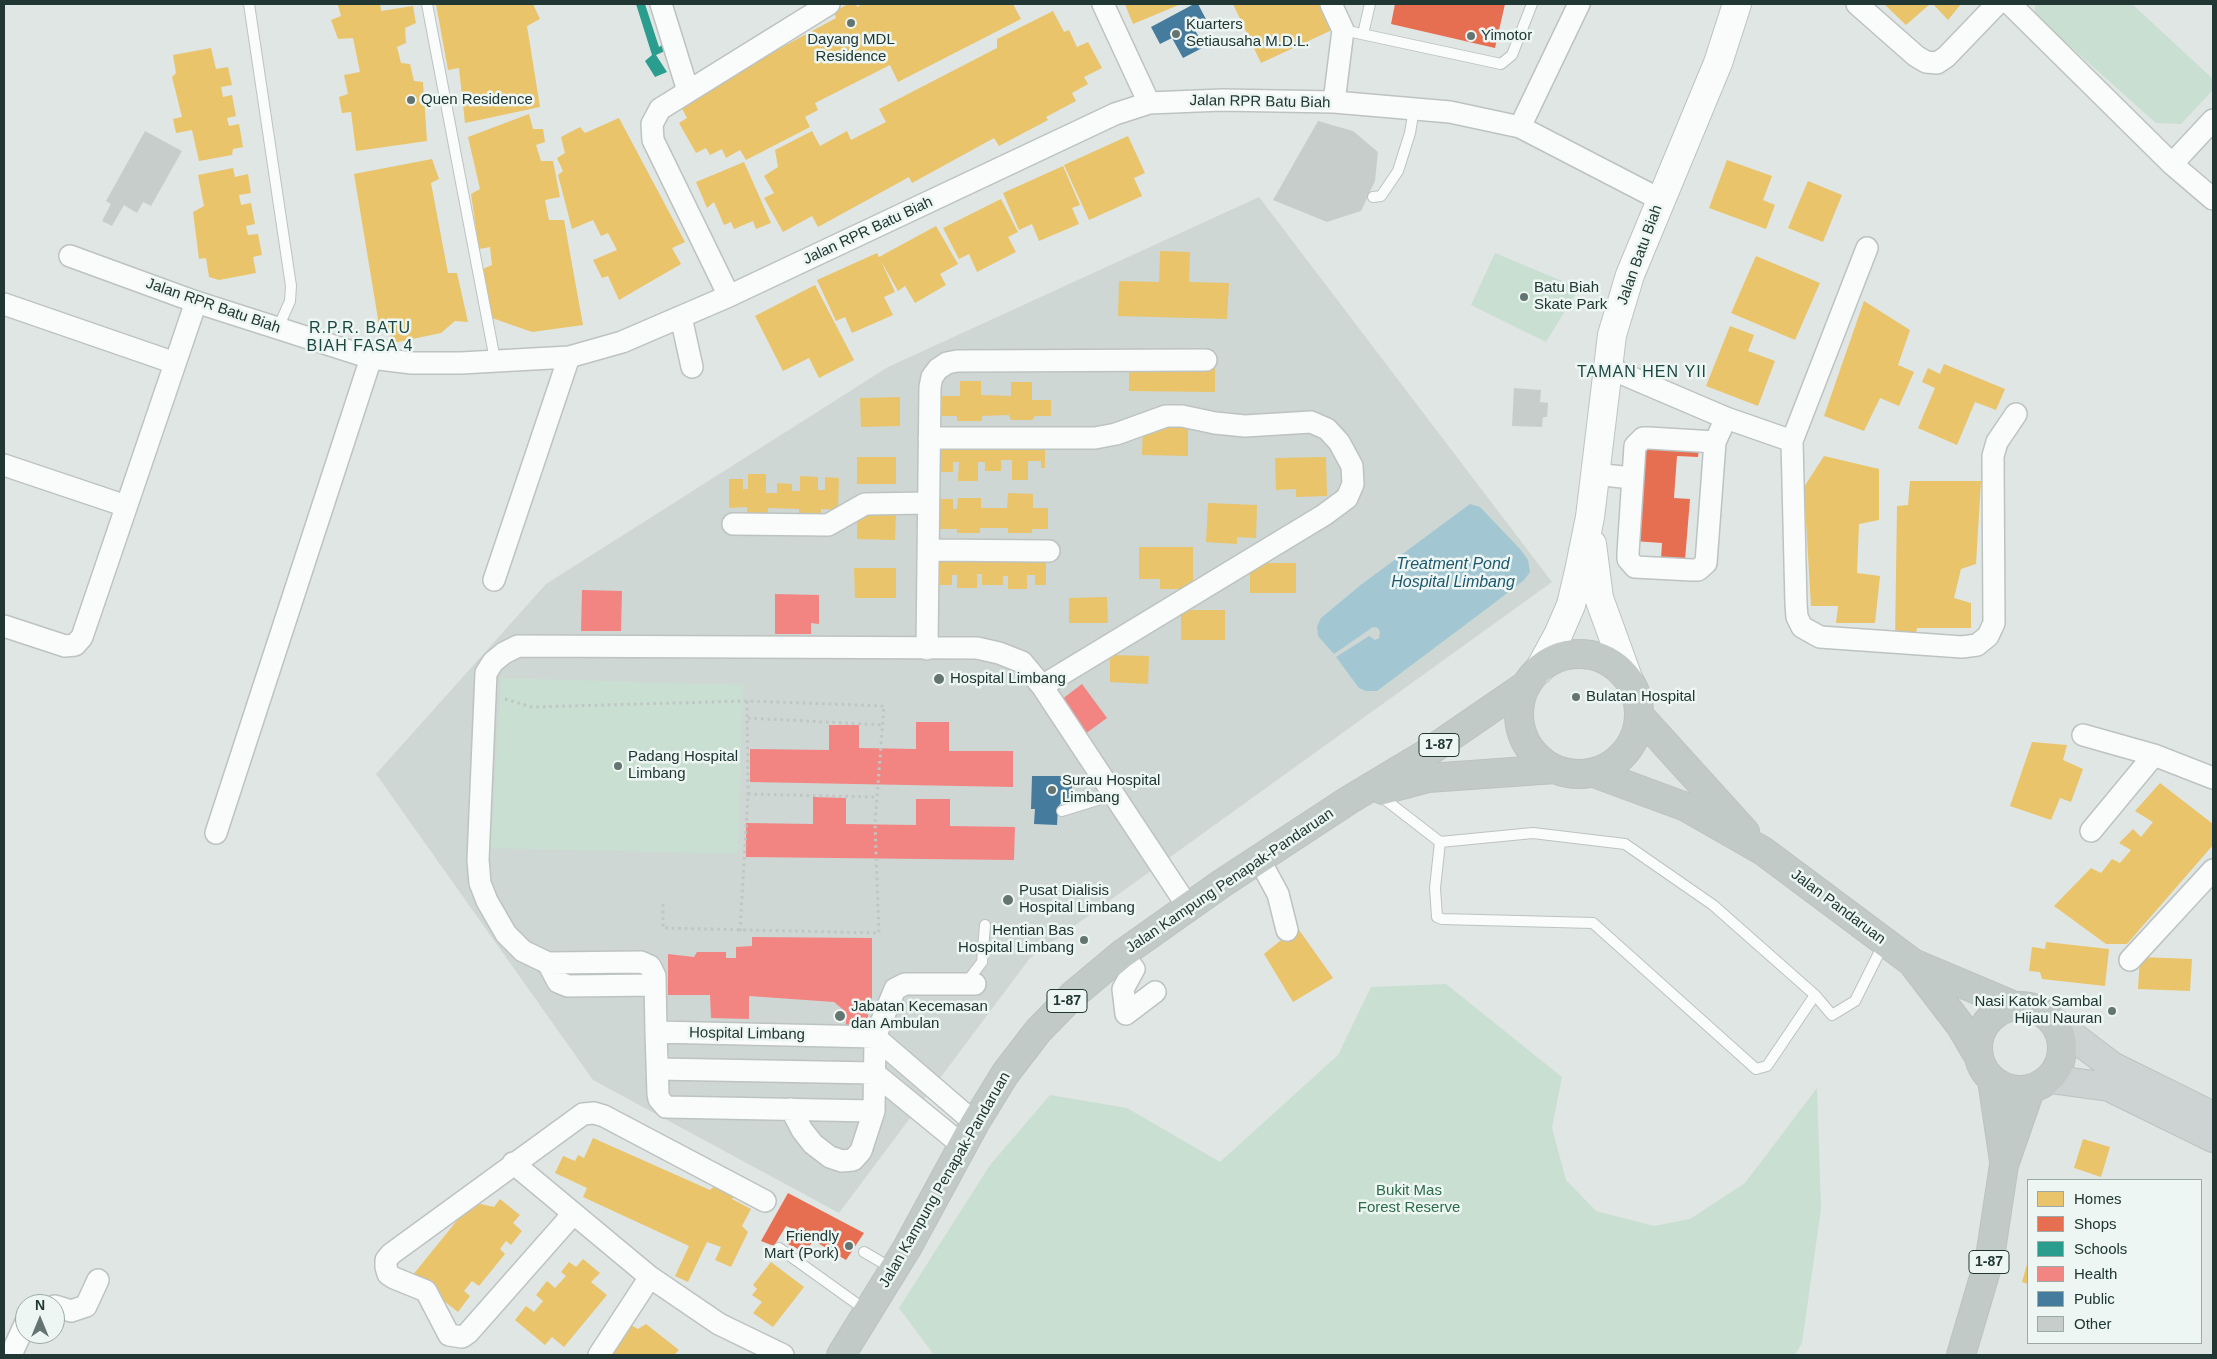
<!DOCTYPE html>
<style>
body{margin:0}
#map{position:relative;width:2217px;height:1359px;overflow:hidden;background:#e0e6e4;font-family:Helvetica,sans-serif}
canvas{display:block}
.frame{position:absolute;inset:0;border:5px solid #203733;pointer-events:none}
.legend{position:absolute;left:2027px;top:1179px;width:175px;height:165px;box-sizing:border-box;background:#edf6f2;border:1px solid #9baaa6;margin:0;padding:6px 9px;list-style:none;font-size:15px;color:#203733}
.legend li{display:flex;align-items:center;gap:10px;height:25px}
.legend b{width:25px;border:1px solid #9baaa6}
.north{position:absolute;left:15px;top:1294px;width:50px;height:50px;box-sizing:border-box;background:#edf6f2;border:1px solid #9baaa6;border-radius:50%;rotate:0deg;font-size:14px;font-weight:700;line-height:20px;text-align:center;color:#203733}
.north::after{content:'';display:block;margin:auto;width:18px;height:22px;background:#637471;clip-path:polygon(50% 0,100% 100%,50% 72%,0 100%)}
</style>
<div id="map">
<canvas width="2217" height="1359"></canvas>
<div class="frame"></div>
<ul class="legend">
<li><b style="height:14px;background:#e9c46a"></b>Homes</li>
<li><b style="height:14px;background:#e76f51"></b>Shops</li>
<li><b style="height:14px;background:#2a9d8f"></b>Schools</li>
<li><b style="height:14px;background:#f28482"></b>Health</li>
<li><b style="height:14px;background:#457b9d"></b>Public</li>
<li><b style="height:14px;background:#c7cdcb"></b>Other</li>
</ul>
<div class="north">N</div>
</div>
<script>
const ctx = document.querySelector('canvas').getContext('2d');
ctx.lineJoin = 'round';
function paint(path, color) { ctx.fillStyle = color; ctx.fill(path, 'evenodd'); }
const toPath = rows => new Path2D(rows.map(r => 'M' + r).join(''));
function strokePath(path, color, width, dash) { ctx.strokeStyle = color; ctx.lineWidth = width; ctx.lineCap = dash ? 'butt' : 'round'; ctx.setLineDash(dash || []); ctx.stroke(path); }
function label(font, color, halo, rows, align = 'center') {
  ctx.font = font + ' Helvetica,sans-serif'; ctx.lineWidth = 5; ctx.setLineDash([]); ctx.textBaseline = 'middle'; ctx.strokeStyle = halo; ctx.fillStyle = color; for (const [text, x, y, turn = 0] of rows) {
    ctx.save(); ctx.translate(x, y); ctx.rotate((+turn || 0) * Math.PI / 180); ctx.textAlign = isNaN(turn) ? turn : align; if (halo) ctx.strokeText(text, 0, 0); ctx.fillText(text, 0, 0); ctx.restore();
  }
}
paint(toPath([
 [1259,197,1552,582,1030,958,839,1213,593,1080,376,774,546,584,888,367]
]), '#ced7d4');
paint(toPath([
 [2035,4,2132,4,2213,79,2213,90,2181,124,2156,123,2035,15],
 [1495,253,1579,288,1546,342,1471,305],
 [501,678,743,685,738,854,491,848],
 [1446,984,1562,1077,1552,1128,1566,1180,1596,1211,1654,1226,1690,1219,1745,1183,1817,1088,1821,1209,1802,1343,1795,1355,934,1355,899,1308,990,1165,1050,1095,1127,1108,1220,1162,1338,1055,1371,987]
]), '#c9dfd2');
paint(toPath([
 [1470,504,1480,507,1520,549,1528,560,1530,572,1524,580,1489,607,1377,691,1366,691,1359,688,1336,657,1369,636,1375,640,1379,638,1380,632,1378,628,1373,627,1334,654,1318,636,1317,626,1321,618,1362,584]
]), '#a2c7d3');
paint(toPath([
 [342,4,380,4,381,11,413,6,416,23,405,28,406,43,397,47,401,63,410,64,414,81,423,82,427,141,356,151,351,112,342,113,339,97,348,94,344,75,360,72,353,38,338,39,331,20,341,16,338,5],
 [436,4,533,4,540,19,527,26,540,107,465,123,459,68,448,70],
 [848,4,856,4,857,7,863,4,1013,4,1021,19,898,82,890,65,815,103,818,110,805,117,810,127,746,160,740,150,726,158,722,149,710,155,706,148,696,153,679,123,687,118,679,103,836,18,834,12],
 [1125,4,1181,4,1133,24],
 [1233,4,1319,4,1332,30,1261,63],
 [1884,4,1930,4,1906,25],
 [1933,4,1961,4,1948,20],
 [1053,11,1064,32,1069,30,1077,47,1088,42,1102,68,1084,77,1088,84,1072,93,1076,101,1046,117,1048,120,999,146,994,138,912,183,909,177,818,227,812,216,783,232,764,198,774,193,764,176,778,167,775,150,812,131,820,146,847,131,851,140,886,122,879,109,997,48,997,39],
 [211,48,216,69,228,67,232,85,221,87,223,97,232,95,236,116,227,118,229,126,239,124,243,147,233,149,232,155,199,161,192,130,176,133,173,119,182,117,172,77,176,73,173,55],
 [529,114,533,129,543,129,545,142,536,145,541,161,553,161,560,197,545,200,549,220,564,220,583,325,532,332,492,318,483,269,492,265,490,247,479,249,471,194,480,189,468,137],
 [619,118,685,242,672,248,681,264,619,300,608,276,602,278,593,260,617,250,608,233,601,236,593,220,572,229,558,175,563,171,557,158,565,153,561,137,580,127,585,133],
 [1128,136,1145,173,1134,178,1142,196,1089,220,1064,165],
 [432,159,439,179,431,183,448,273,457,273,468,322,455,321,441,333,393,343,388,330,380,331,354,174],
 [1727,160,1772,176,1763,200,1775,205,1766,229,1709,208],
 [744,162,771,223,756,229,753,221,734,229,731,222,724,225,714,202,707,208,696,182],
 [1063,166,1080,205,1072,208,1079,224,1039,241,1032,224,1019,230,1003,193],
 [233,168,235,177,248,174,251,193,239,195,241,205,251,203,255,224,246,226,248,235,258,234,262,255,253,257,256,273,219,280,209,277,206,258,199,259,193,212,204,206,198,175],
 [1808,181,1842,195,1823,242,1788,228],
 [1001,199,1018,232,1008,237,1016,252,977,272,969,254,959,259,943,228],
 [936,226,958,264,940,274,946,285,915,303,905,286,898,291,881,261,895,292,884,297,893,315,852,333,845,317,836,321,817,280,877,253,879,257],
 [1160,251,1190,252,1189,282,1229,283,1227,319,1118,316,1119,281,1159,282],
 [1756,256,1820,283,1795,340,1731,313],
 [815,285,854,360,819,378,809,358,783,371,755,316],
 [1864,301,1910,330,1898,365,1914,372,1899,406,1880,398,1864,431,1824,416],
 [1730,326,1754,335,1748,351,1775,361,1758,406,1706,386],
 [1944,364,2005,389,1996,410,1975,402,1957,445,1918,428,1935,388,1922,382,1928,368,1940,374],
 [1129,365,1215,365,1215,392,1129,391],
 [960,381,981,381,981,395,1011,396,1011,382,1032,382,1032,400,1051,400,1051,416,1035,416,1032,420,1011,420,1009,415,982,416,982,421,957,421,957,416,942,416,942,396,960,396],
 [900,397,900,426,861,427,860,398],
 [1188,420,1188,456,1142,455,1143,425],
 [1032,441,1032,449,1045,449,1045,468,1041,468,1041,461,1028,461,1028,480,1012,480,1012,460,1001,460,1001,471,985,471,985,462,978,462,978,481,958,481,959,462,953,462,953,472,940,472,940,444],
 [1824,456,1879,469,1879,520,1859,524,1857,573,1880,576,1875,623,1836,623,1838,606,1811,606,1804,487],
 [857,457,896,457,896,484,857,484],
 [1326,457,1327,496,1296,497,1296,489,1276,490,1275,458],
 [748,474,766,474,766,493,777,493,777,483,792,484,792,491,800,491,800,476,818,477,818,490,825,490,825,477,839,478,838,510,821,509,821,515,799,514,799,509,768,508,768,514,747,514,747,507,729,508,729,479,743,479,743,489,748,489],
 [1910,481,1981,481,1976,564,1961,569,1954,598,1971,603,1971,628,1917,628,1915,638,1895,642,1897,506,1908,505],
 [1008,493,1033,494,1033,508,1048,508,1048,529,1032,529,1032,533,1008,533,1008,528,980,528,980,533,957,533,957,529,940,529,940,499,953,499,953,509,957,509,958,498,981,498,981,508,1007,508],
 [1208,503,1257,505,1256,538,1237,537,1237,544,1206,542],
 [857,514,896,514,895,540,857,539],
 [1139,547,1193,547,1193,589,1160,589,1160,579,1139,579],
 [940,557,1046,559,1046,585,1035,585,1035,575,1027,575,1027,589,1008,589,1008,576,1003,576,1003,585,982,585,982,574,977,574,977,588,957,588,957,575,952,575,952,585,940,585],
 [1250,563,1296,563,1296,593,1250,593],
 [854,568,896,568,896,598,855,598],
 [1107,597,1108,623,1069,623,1069,598],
 [1181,610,1225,610,1225,640,1181,640],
 [1110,655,1149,656,1148,684,1110,682],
 [2032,742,2067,745,2063,760,2083,769,2071,802,2060,798,2051,820,2010,806],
 [2160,783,2213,824,2213,845,2127,944,2106,944,2054,906,2091,868,2101,873,2112,859,2120,863,2131,850,2119,843,2133,829,2141,837,2153,822,2135,811],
 [1297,927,1333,978,1293,1002,1264,954],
 [2046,942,2109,949,2105,986,2042,979,2040,972,2029,971,2032,947,2045,949],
 [2140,957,2192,959,2190,991,2138,989],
 [593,1138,710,1190,718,1183,736,1193,732,1199,751,1209,742,1226,748,1232,731,1267,715,1260,721,1247,707,1242,688,1282,675,1276,689,1246,583,1197,587,1188,555,1173,563,1156,575,1161,578,1155,584,1158],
 [2083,1139,2110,1147,2101,1177,2074,1168],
 [500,1199,520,1215,513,1223,522,1231,511,1245,506,1241,500,1249,505,1254,479,1286,472,1281,464,1291,470,1296,458,1312,412,1276,472,1202,494,1207],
 [583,1259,600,1273,591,1282,607,1295,564,1347,552,1337,545,1345,515,1320,526,1306,534,1312,543,1301,536,1295,547,1281,555,1288,566,1276,561,1272,569,1262,576,1267],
 [2028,1261,2028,1284,2022,1282],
 [771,1262,804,1287,773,1327,753,1313,762,1302,752,1295,757,1289,753,1285],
 [624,1321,638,1329,646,1324,679,1350,674,1355,602,1355]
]), '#e9c46a');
paint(toPath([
 [1395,4,1505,4,1495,48,1391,24],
 [1641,446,1699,447,1698,457,1677,456,1674,498,1690,499,1685,560,1661,559,1662,543,1634,541],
 [788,1193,864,1233,846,1260,813,1240,806,1253,788,1244,793,1229,786,1226,774,1246,761,1241]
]), '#e76f51');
paint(toPath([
 [636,4,645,4,659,47,664,44,665,51,656,55,667,72,655,77,645,61,652,55]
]), '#2a9d8f');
paint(toPath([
 [582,590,622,591,621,631,581,631],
 [775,594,819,595,819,624,811,623,811,634,775,634],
 [1082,684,1107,718,1085,734,1061,700],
 [916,722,949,722,949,751,1013,751,1013,787,750,782,750,749,829,750,829,725,859,725,859,748,916,749],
 [813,797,846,798,846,824,916,825,916,799,950,799,950,826,1015,827,1014,860,746,857,746,823,813,824],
 [752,937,872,938,872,1011,868,1012,868,1036,846,1034,846,1012,834,1002,749,996,749,1019,711,1018,710,995,668,995,668,954,694,957,697,952,726,952,726,958,736,958,736,947,752,946]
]), '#f28482');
paint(toPath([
 [1194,4,1198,4,1208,23,1195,30,1204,47,1183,58,1172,38,1160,44,1151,27],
 [1032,776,1072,776,1072,803,1061,803,1058,807,1057,825,1034,824,1035,809,1031,809]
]), '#457b9d');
paint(toPath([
 [1318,121,1353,131,1378,152,1375,181,1361,211,1327,222,1273,200],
 [145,131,182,151,151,206,143,202,137,213,124,205,112,226,102,221,111,204,106,201],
 [1514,388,1541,390,1540,402,1548,403,1547,417,1543,417,1542,427,1512,426]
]), '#c7cdcb');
const service = toPath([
 [249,4,291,286,290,301,278,328],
 [427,4,495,360],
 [1343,30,1501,64,1512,55,1532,4],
 [1363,34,1370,4],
 [1373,197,1381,196,1398,171,1410,133,1414,109],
 [1378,794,1440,842,1533,833,1625,844,1713,905,1815,995,1832,1015,1855,1001,1884,943],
 [1062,811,1114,795],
 [1440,842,1435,888,1437,917,1442,919,1593,923,1756,1069,1767,1066,1815,995],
 [966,983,982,962,985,925],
 [779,1248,867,1311],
 [864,1252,893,1269]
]);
const minor = toPath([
 [661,4,688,91],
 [1103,4,1149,103],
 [1331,4,1343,30,1334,102],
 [1857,4,1916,56,1926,62,1937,63,1946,57,1997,4],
 [2010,4,2172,164,2213,199],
 [1520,127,1579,4],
 [2172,164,2213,120],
 [1867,248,1792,441,1796,604,1797,617,1802,627,1820,637,1962,647,1977,645,1988,636,1994,623,1993,456,1997,442,2016,414],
 [70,256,196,302,371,358,412,363,461,363,569,357,622,342,729,296,1115,114,1149,103,1222,100,1334,102,1450,112,1520,127,1661,200],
 [729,296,653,140,652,124,660,109,829,4],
 [4,304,175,363],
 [681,317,692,367],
 [1609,368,1726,418,1792,441],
 [929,438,1095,438,1116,434,1166,416,1182,416,1215,423,1245,426,1311,422,1327,429,1339,442,1352,466,1353,484,1347,498,1324,515,1042,686],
 [1715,442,1649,438,1643,438,1635,446,1628,553,1628,559,1635,567,1692,570,1698,570,1706,563,1715,442,1726,418],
 [4,465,126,506],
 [1594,474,1632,478],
 [733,524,828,525,865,504,928,503],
 [928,550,1049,551],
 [494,580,569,357],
 [4,626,65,646,75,645,82,637,196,302],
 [927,649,930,387,932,377,938,369,947,363,957,361,1206,360],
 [2083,735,2154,755,2213,778],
 [2091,831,2154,755],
 [216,833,371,358],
 [1259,859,1278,894,1287,930],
 [1122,954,1134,969,1123,989,1126,1014,1155,992],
 [2130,960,2213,870],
 [548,963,558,982,568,986,655,985],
 [656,1032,655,976,650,966,641,962,548,963,523,951,506,934,487,901,480,883,478,860,486,673,493,662,504,653,518,646,977,648,999,653,1022,662,1042,686,1188,907],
 [875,1037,975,1123],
 [658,1069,874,1073],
 [874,1073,962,1145],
 [791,1109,802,1130,813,1144,830,1157,842,1161,853,1160,861,1151,874,1111,875,1037,895,989,905,984,975,984],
 [874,1111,666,1107,659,1099,658,1094,656,1032,875,1037],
 [513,1163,650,1277,719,1324,783,1355],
 [573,1214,468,1333,462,1337,449,1335,426,1291,394,1278,388,1274,386,1267,386,1260,391,1254,583,1114,594,1113,604,1116,765,1201],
 [55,1306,71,1311,86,1306,98,1280],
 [11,1355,25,1324],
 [599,1355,650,1277]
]);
const secondary = toPath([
 [1592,544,1599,598,1628,678],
 [1539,670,1558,635,1571,605,1579,571,1590,517,1612,335,1630,275,1718,63,1737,4]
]);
const primary = toPath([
 [2054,1022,2112,1066,2213,1116],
 [2050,1079,2109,1087,2213,1138]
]);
const trunk = toPath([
 '1519 714a60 60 0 1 1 120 0a60 60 0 1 1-120 0Z',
 [1639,715,1745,832],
 [1594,773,1686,807,1763,851,1913,963,2015,1006],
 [1383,790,1428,778,1555,769],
 [1914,965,1960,1025,1979,1057],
 '1978 1048a42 42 0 1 1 84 0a42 42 0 1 1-84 0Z',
 [1992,1080,2004,1161],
 [841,1355,907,1248,975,1123,1005,1074,1038,1031,1073,995,1122,954,1221,884,1349,800,1424,755,1526,685],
 [1961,1355,1990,1257,2004,1165,2030,1090]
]);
strokePath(service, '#bdc3c1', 12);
strokePath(minor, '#bdc3c1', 24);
strokePath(secondary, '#bcc4c1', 30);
strokePath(primary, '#bbc3c1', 30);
strokePath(trunk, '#bbc3c1', 30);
strokePath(toPath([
 [505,699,532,707,747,701,884,706,875,824,879,933,663,928,663,901],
 [748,718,884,725],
 [748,794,877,797],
 [740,931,748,794,747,701]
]), '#bfc6c5', 3, [2.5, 4]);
strokePath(service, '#fafbfb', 10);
strokePath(minor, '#fafbfb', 21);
strokePath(secondary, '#fafbfb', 28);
strokePath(primary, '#ccd3d2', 28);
strokePath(trunk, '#c2cac8', 28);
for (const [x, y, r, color] of [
 [851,23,5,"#637471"],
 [1176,34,5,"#637471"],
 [1471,36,5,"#637471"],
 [411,100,5,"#637471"],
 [1524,297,5,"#637471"],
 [939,679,6,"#637471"],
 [1576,697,5,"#637471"],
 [618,766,5,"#637471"],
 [1052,790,5,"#637471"],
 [1008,900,6,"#637471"],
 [1084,940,5,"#637471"],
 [2112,1011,5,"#637471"],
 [840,1016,6,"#637471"],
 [849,1246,5,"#637471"]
]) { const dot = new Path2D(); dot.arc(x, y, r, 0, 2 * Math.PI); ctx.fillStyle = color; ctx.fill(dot); strokePath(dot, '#edf6f2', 2); }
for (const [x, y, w] of [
 [1439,745,40],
 [1067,1001,40],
 [1989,1262,40]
]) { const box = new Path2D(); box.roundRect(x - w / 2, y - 11.5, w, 23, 4); ctx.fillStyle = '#edf6f2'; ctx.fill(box); strokePath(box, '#203733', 1); }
label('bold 14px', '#203733', null, [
 ["1-87",1439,745],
 ["1-87",1067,1001],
 ["1-87",1989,1262]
]);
label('15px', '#203733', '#edf6f2', [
 ["Kuarters",1186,25],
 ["Setiausaha M.D.L.",1186,42],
 ["Yimotor",1481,36],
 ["Dayang MDL",851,40,"center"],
 ["Residence",851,57,"center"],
 ["Quen Residence",421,100],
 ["Batu Biah",1534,288],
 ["Skate Park",1534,305],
 ["Hospital Limbang",950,679],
 ["Bulatan Hospital",1586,697],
 ["Padang Hospital",628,757],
 ["Limbang",628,774],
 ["Surau Hospital",1062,781],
 ["Limbang",1062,798],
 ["Pusat Dialisis",1019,891],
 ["Hospital Limbang",1019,908],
 ["Hentian Bas",1074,931,"right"],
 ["Hospital Limbang",1074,948,"right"],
 ["Nasi Katok Sambal",2102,1002,"right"],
 ["Hijau Nauran",2102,1019,"right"],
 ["Jabatan Kecemasan",851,1007],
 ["dan Ambulan",851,1024],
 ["Friendly",839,1237,"right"],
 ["Mart (Pork)",839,1254,"right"]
], 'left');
label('15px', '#203733', '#edf6f2', [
 ["Jalan RPR Batu Biah",1260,102,1],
 ["Jalan RPR Batu Biah",868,231,-25],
 ["Jalan Batu Biah",1640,255,-70],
 ["Jalan RPR Batu Biah",213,306,19],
 ["Jalan Kampung Penapak-Pandaruan",1230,881,-34],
 ["Jalan Pandaruan",1838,907,37],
 ["Hospital Limbang",747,1034,1],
 ["Jalan Kampung Penapak-Pandaruan",945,1180,-60]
]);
label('15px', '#2c6c4c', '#edf6f2', [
 ["Bukit Mas",1409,1191],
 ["Forest Reserve",1409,1208]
]);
ctx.letterSpacing = '1px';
label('16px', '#1d4842', '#edf6f2', [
 ["R.P.R. BATU",360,329],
 ["BIAH FASA 4",360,347],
 ["TAMAN HEN YII",1642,373]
]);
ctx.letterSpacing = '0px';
label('italic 16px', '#1e586f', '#edf6f2', [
 ["Treatment Pond",1453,565],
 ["Hospital Limbang",1453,583]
]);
</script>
